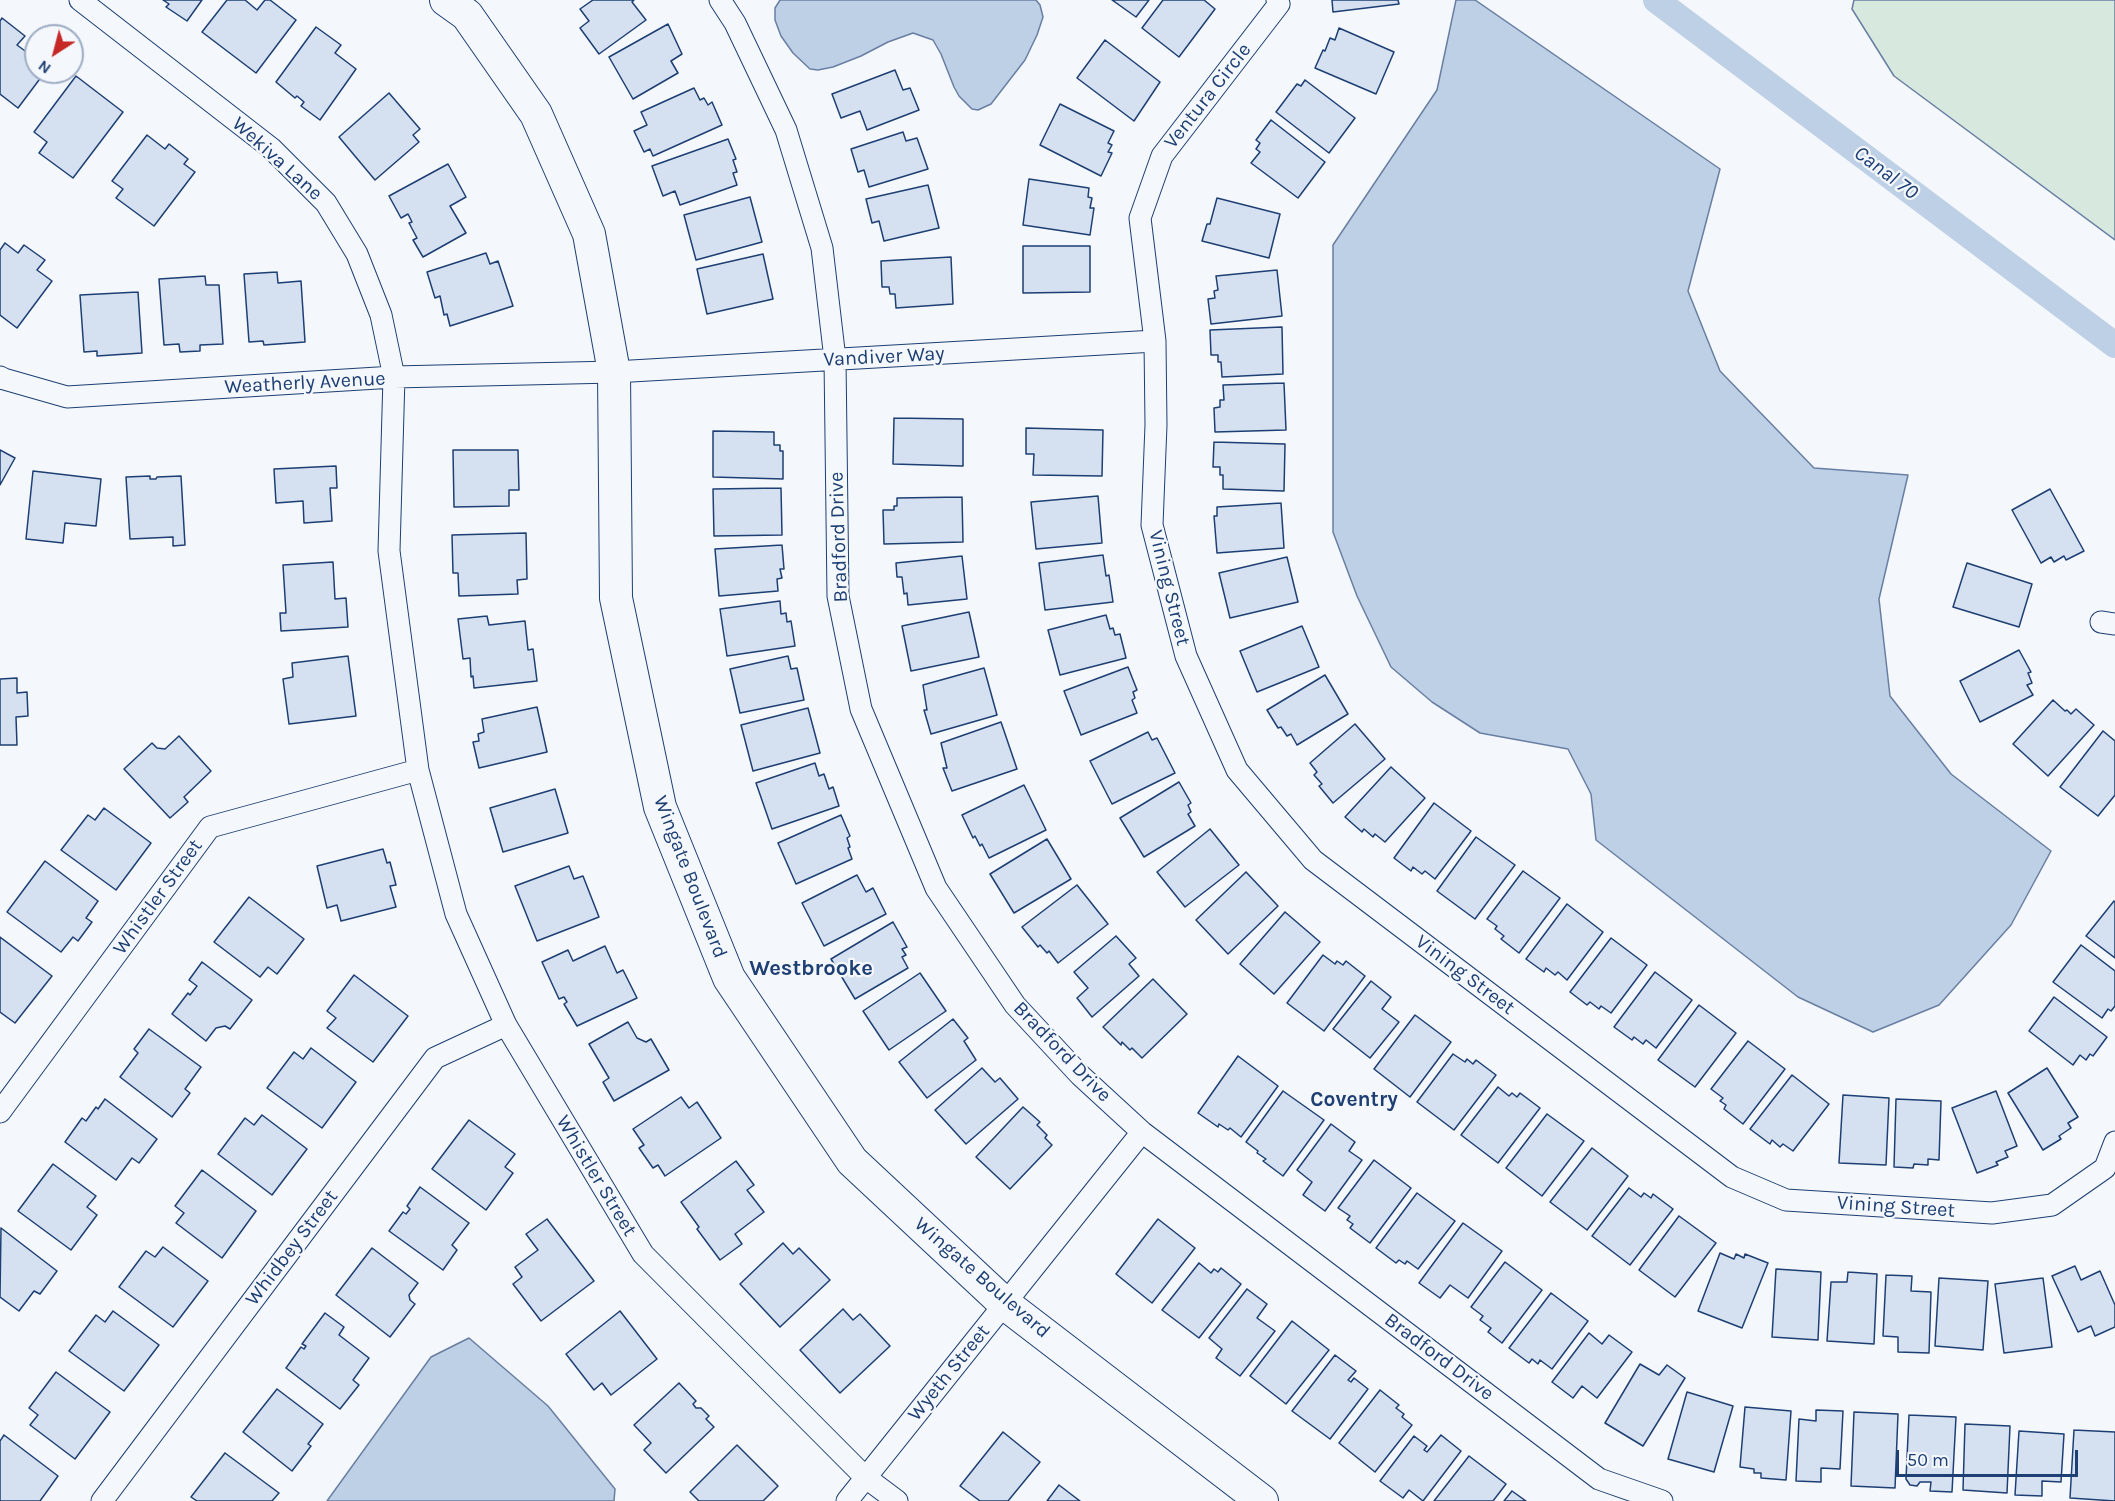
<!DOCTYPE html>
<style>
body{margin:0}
#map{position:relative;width:2115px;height:1501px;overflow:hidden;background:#f4f7fb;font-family:Karla,sans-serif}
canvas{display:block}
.north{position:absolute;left:24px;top:24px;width:60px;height:60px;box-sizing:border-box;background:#f4f7fb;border:2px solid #9eadc5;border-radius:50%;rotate:216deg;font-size:16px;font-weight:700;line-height:24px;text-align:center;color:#1d3f73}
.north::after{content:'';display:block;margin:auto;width:21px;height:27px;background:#c62828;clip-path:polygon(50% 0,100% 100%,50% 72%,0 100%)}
.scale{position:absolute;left:1896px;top:1450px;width:182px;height:27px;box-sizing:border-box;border:3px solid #1d3f73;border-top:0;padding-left:8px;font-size:18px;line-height:21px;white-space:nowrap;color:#1d3f73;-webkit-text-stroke:4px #f4f7fb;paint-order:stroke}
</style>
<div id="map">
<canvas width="2115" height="1501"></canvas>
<div class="north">N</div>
<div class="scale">50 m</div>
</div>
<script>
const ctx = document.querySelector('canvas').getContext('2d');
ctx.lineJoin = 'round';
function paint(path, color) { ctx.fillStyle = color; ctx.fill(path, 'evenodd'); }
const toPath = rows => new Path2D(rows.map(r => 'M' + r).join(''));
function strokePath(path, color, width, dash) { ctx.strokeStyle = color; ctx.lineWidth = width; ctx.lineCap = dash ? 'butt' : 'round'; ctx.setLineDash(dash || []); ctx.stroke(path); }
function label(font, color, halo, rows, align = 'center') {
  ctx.font = font + ' Karla,sans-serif'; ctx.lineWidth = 4.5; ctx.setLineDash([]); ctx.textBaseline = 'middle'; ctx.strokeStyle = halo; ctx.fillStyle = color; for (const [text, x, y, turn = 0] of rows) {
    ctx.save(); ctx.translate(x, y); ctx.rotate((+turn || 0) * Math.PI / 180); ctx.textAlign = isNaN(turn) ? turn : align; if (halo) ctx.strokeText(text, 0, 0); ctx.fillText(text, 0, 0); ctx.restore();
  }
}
const green = toPath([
 [1854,0,2115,0,2115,240,1894,76,1852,9,1854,0]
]);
paint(green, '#d7e8df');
strokePath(green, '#687fa3', 1.5);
const water = toPath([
 [780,0,1036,0,1040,5,1043,17,1037,35,1025,60,991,104,978,110,972,109,959,96,954,87,941,54,933,40,913,33,888,42,861,56,833,67,818,70,810,69,793,53,781,36,775,20,775,8,780,0],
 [1456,0,1475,0,1720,169,1688,291,1720,371,1814,468,1908,475,1879,599,1890,696,1951,774,2051,851,2011,925,1939,1005,1873,1032,1798,997,1596,840,1591,794,1568,749,1480,733,1432,702,1391,667,1357,596,1333,532,1333,245,1437,90,1456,0],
 [469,1338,548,1406,615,1489,614,1501,327,1501,431,1357,469,1338]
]);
paint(water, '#bed0e5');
strokePath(water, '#687fa3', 1.5);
strokePath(toPath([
 [1656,0,2115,345]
]), '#bed0e5', 26);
const building = toPath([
 [163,0,202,0,187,21,166,7,169,4,163,0],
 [227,0,245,0,257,10,265,0,270,0,296,20,256,73,202,32,227,0],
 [593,0,634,0,632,2,646,20,599,54,580,28,589,21,580,9,593,0],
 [1112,0,1149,0,1136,17,1112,0],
 [1163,0,1204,0,1215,9,1179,57,1142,28,1163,0],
 [1332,0,1398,0,1399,4,1333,12,1332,0],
 [2,18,25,36,17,45,36,59,36,72,45,72,18,108,0,94,0,21,2,18],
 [668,24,682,54,671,61,678,73,633,99,609,57,668,24],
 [316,27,341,45,335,53,356,69,320,120,301,106,304,102,297,96,295,98,276,82,316,27],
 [1339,28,1394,52,1376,94,1315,68,1323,50,1325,51,1330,38,1335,40,1339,28],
 [1105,40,1160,82,1134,121,1077,78,1105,40],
 [895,70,903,90,910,88,919,110,867,130,860,111,841,118,832,94,895,70],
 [76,76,123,112,73,178,39,153,47,142,34,132,76,76],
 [1305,80,1355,118,1329,153,1276,112,1297,84,1301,86,1305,80],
 [694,88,700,100,704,98,708,105,712,102,722,125,653,156,650,149,644,152,634,131,647,125,641,112,694,88],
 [389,93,420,129,413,135,419,142,375,180,339,137,389,93],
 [1060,104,1114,131,1108,143,1112,145,1108,152,1112,153,1101,176,1040,145,1060,104],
 [1271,120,1325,162,1298,198,1251,163,1260,152,1256,149,1260,143,1256,140,1271,120],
 [903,132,906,141,917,138,928,169,869,187,864,170,858,172,851,149,903,132],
 [147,135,165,149,169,144,188,159,184,164,195,172,154,226,116,198,123,189,112,181,147,135],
 [728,139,736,159,733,160,737,172,733,173,737,185,680,205,675,191,663,196,652,166,728,139],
 [448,164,466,197,450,206,466,233,423,257,413,240,417,238,409,223,412,222,408,214,401,218,389,196,448,164],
 [1029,179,1089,188,1088,197,1092,198,1090,208,1094,208,1090,235,1023,225,1029,179],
 [928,185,939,228,884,241,879,221,872,223,866,199,928,185],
 [750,197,762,242,696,260,684,215,750,197],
 [1217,198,1280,214,1269,258,1202,241,1207,224,1210,224,1217,198],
 [5,243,18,253,24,245,45,260,37,270,52,281,17,328,0,315,0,250,5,243],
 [1023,246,1090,246,1090,292,1023,293,1023,246],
 [486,253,490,264,498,261,513,306,450,326,447,314,444,315,440,296,435,298,427,272,486,253],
 [763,254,773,299,707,314,697,269,763,254],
 [951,257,953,304,896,308,895,294,890,294,889,287,882,287,881,261,951,257],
 [1277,270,1282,316,1211,324,1208,299,1215,298,1214,291,1218,290,1216,276,1277,270],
 [277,272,278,283,301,281,305,342,264,345,263,341,249,342,244,274,277,272],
 [205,276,206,285,219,285,223,344,200,345,200,351,180,352,179,344,164,345,159,279,205,276],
 [138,292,142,353,97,356,97,351,84,352,80,295,138,292],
 [1282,327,1283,374,1222,377,1221,362,1218,362,1218,355,1211,355,1210,330,1282,327],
 [1284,383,1286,430,1215,432,1214,408,1220,407,1220,400,1224,400,1223,385,1284,383],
 [894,418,963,419,963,466,893,464,894,418],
 [1026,428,1103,430,1102,476,1033,475,1034,454,1026,454,1026,428],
 [713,431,774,432,774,445,780,445,780,451,783,451,783,479,713,477,713,431],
 [1214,442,1285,444,1284,491,1223,489,1223,475,1220,475,1220,467,1213,467,1214,442],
 [0,450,15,458,0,485,0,450],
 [453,450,518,450,519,490,509,490,509,506,454,507,453,450],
 [336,466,337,488,330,488,332,521,304,523,303,501,276,503,274,469,336,466],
 [33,471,101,479,96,526,65,523,63,543,26,539,33,471],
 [150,476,150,479,156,479,157,477,181,476,185,545,173,546,173,537,130,539,126,477,150,476],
 [781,488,782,535,714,536,713,489,781,488],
 [2050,489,2084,551,2066,560,2064,556,2054,562,2051,557,2041,563,2012,510,2050,489],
 [1098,496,1102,543,1036,549,1031,502,1098,496],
 [962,497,963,542,884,544,883,510,894,510,894,506,897,506,897,498,962,497],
 [1281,503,1284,548,1217,553,1214,516,1217,516,1217,507,1281,503],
 [526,533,527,579,517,580,518,594,459,596,458,573,453,573,452,535,526,533],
 [782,545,784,569,780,569,782,578,777,579,778,591,719,596,715,549,782,545],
 [1103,555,1106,576,1109,575,1113,602,1045,610,1039,563,1103,555],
 [962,556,967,599,908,605,907,593,904,594,902,577,897,577,896,563,962,556],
 [1287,557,1298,602,1230,618,1219,573,1287,557],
 [333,562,335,599,346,598,348,627,281,631,280,613,286,613,283,565,333,562],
 [1967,563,2032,584,2019,627,1953,607,1967,563],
 [780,601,781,614,786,613,787,622,791,621,795,646,727,656,720,609,780,601],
 [969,612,979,657,911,671,902,626,969,612],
 [1106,615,1110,629,1113,628,1115,635,1120,634,1126,658,1060,675,1048,630,1106,615],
 [487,616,489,625,525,621,528,650,533,649,537,681,474,688,473,676,471,677,470,658,463,659,458,619,487,616],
 [1302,626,1319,667,1257,692,1240,651,1302,626],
 [2019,650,2031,672,2028,673,2032,683,2027,685,2033,695,1980,722,1960,681,2019,650],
 [348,656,356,716,289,724,283,679,293,677,292,663,348,656],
 [788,656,791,669,797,668,804,700,740,713,730,669,788,656],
 [1128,667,1137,690,1133,692,1135,698,1132,700,1137,713,1081,735,1064,691,1128,667],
 [984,668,997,715,931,734,924,710,927,710,923,685,984,668],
 [1325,675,1348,714,1297,745,1291,734,1287,736,1281,727,1278,728,1267,710,1325,675],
 [17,678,17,693,27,692,28,716,16,717,17,745,0,745,0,679,17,678],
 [2053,700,2065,711,2067,710,2071,714,2076,709,2094,725,2048,776,2013,744,2053,700],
 [537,707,547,752,479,768,473,742,479,741,478,734,484,732,482,719,537,707],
 [808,708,820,753,753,771,741,725,808,708],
 [1001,722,1017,769,952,791,943,768,947,768,941,743,1001,722],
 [1355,724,1385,759,1333,803,1319,786,1322,784,1314,775,1317,772,1310,763,1355,724],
 [2103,731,2115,741,2115,795,2098,816,2060,787,2103,731],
 [1148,732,1152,740,1157,738,1175,773,1112,804,1090,761,1148,732],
 [179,736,211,771,184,797,188,802,170,818,124,769,152,743,157,748,165,749,179,736],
 [815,763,819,776,824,774,829,789,833,787,839,806,772,829,756,783,815,763],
 [1391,767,1425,798,1385,842,1375,834,1373,837,1364,829,1362,832,1345,817,1391,767],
 [1179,782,1191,803,1188,805,1191,812,1188,814,1195,826,1144,857,1120,818,1179,782],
 [1024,785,1046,830,989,858,982,844,980,846,975,836,973,838,962,815,1024,785],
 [555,789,568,833,503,852,490,808,555,789],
 [1434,803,1471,831,1435,879,1425,871,1422,874,1413,867,1411,871,1394,858,1434,803],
 [104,808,151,843,116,890,61,850,88,815,95,820,104,808],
 [841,815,850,836,847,838,850,847,848,848,852,859,796,884,778,843,841,815],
 [1210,829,1239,865,1185,907,1157,872,1210,829],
 [1476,837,1515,865,1475,919,1437,891,1476,837],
 [1047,839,1071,879,1014,913,990,874,1047,839],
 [383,849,387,863,390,862,396,885,390,886,396,907,341,921,337,905,327,908,317,866,383,849],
 [45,861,98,901,86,918,92,922,78,941,73,937,61,952,7,912,45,861],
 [569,866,574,879,583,876,599,917,537,941,515,886,569,866],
 [1523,871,1560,898,1519,953,1501,939,1504,936,1495,929,1497,926,1487,919,1523,871],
 [1246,872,1278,906,1228,954,1196,920,1246,872],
 [857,875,866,892,873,888,886,914,824,946,802,903,857,875],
 [1077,885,1108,924,1058,963,1049,951,1047,953,1040,945,1038,947,1022,927,1077,885],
 [249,897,304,939,277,974,268,967,260,977,214,942,249,897],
 [2114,901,2115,902,2115,958,2086,936,2114,901],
 [1567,904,1603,932,1567,980,1558,972,1555,975,1546,968,1544,972,1526,959,1567,904],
 [1285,912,1320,942,1274,994,1240,964,1285,912],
 [893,922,907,947,902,949,906,955,902,957,908,968,855,999,831,959,893,922],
 [1116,936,1136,958,1129,964,1139,976,1092,1017,1077,998,1088,988,1074,972,1116,936],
 [0,937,52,976,15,1023,0,1012,0,937],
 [1611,938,1647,965,1611,1013,1601,1006,1599,1009,1590,1002,1587,1005,1570,992,1611,938],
 [2081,945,2115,971,2115,1006,2111,1011,2108,1009,2102,1018,2053,982,2081,945],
 [605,946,617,973,623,970,637,998,577,1026,564,1004,567,1002,564,997,559,999,542,962,568,950,573,961,605,946],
 [1323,955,1335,964,1337,961,1343,965,1346,961,1365,976,1324,1031,1287,1003,1323,955],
 [202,962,252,1000,230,1029,225,1026,216,1028,206,1041,172,1014,188,993,190,995,197,986,189,980,202,962],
 [1655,972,1692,1000,1656,1048,1646,1040,1643,1044,1634,1037,1632,1040,1614,1027,1655,972],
 [920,973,946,1011,889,1050,863,1011,920,973],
 [354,975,408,1016,373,1062,327,1028,336,1018,327,1011,354,975],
 [1153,979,1187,1014,1142,1058,1132,1048,1130,1050,1122,1042,1121,1045,1103,1027,1153,979],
 [1371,981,1391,997,1382,1009,1399,1022,1370,1058,1333,1029,1371,981],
 [2054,997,2107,1037,2093,1056,2090,1054,2086,1060,2080,1055,2073,1065,2029,1031,2054,997],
 [1699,1005,1736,1033,1695,1087,1658,1060,1699,1005],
 [1415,1015,1451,1042,1410,1097,1374,1069,1415,1015],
 [953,1019,968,1038,964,1041,976,1060,927,1098,899,1062,953,1019],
 [628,1022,637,1038,646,1042,651,1039,669,1070,614,1101,603,1082,609,1078,589,1044,628,1022],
 [149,1029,201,1067,185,1089,190,1093,172,1117,120,1077,138,1053,134,1049,149,1029],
 [1748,1041,1785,1069,1743,1124,1724,1109,1726,1105,1720,1101,1723,1098,1711,1089,1748,1041],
 [311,1048,356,1082,322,1128,267,1088,294,1052,303,1059,311,1048],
 [1453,1054,1465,1062,1467,1059,1473,1064,1476,1060,1496,1075,1454,1130,1417,1102,1453,1054],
 [1238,1056,1278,1086,1241,1137,1230,1128,1228,1130,1219,1124,1218,1127,1198,1113,1238,1056],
 [982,1068,995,1082,1000,1078,1018,1099,966,1144,935,1110,982,1068],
 [2047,1068,2078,1117,2068,1123,2071,1128,2059,1136,2061,1139,2043,1150,2008,1093,2047,1068],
 [1792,1075,1829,1104,1793,1151,1783,1144,1780,1147,1772,1140,1770,1144,1750,1129,1792,1075],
 [1498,1087,1509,1096,1512,1093,1517,1097,1520,1093,1540,1108,1498,1163,1461,1135,1498,1087],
 [1283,1091,1324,1120,1283,1176,1263,1161,1266,1159,1257,1153,1258,1151,1246,1142,1283,1091],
 [1996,1091,2017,1146,2005,1151,2008,1157,1996,1162,1998,1165,1977,1173,1952,1108,1996,1091],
 [1843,1095,1889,1098,1886,1165,1839,1163,1843,1095],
 [681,1097,689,1108,697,1102,721,1138,665,1176,658,1165,653,1168,639,1148,644,1145,633,1129,681,1097],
 [105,1099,157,1139,139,1163,132,1158,116,1180,65,1142,82,1118,86,1121,96,1107,98,1109,105,1099],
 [1896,1099,1941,1101,1939,1160,1928,1159,1928,1165,1914,1164,1913,1168,1894,1167,1896,1099],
 [1023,1107,1040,1122,1037,1125,1047,1135,1045,1138,1052,1145,1010,1189,976,1157,1023,1107],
 [1547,1114,1584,1141,1542,1196,1506,1168,1547,1114],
 [262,1115,307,1149,272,1195,218,1154,245,1118,254,1125,262,1115],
 [469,1120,515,1154,505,1167,513,1173,486,1210,432,1169,469,1120],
 [1331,1124,1355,1142,1349,1151,1362,1160,1325,1211,1303,1195,1312,1182,1297,1170,1331,1124],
 [1592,1148,1628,1176,1587,1230,1550,1202,1592,1148],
 [1374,1160,1411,1188,1370,1243,1350,1228,1353,1224,1347,1220,1350,1216,1338,1208,1374,1160],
 [736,1161,754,1185,747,1190,764,1212,735,1234,742,1244,720,1260,697,1229,699,1227,681,1202,736,1161],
 [53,1164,96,1196,87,1207,97,1215,71,1250,18,1211,53,1164],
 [202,1170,256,1211,222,1258,176,1223,184,1213,175,1206,202,1170],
 [420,1187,469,1223,452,1245,457,1250,443,1270,389,1231,403,1212,406,1214,410,1209,407,1206,420,1187],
 [1629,1188,1641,1197,1644,1193,1651,1198,1653,1194,1673,1209,1630,1265,1592,1236,1629,1188],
 [1417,1193,1455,1221,1418,1269,1407,1261,1405,1264,1399,1260,1396,1263,1376,1248,1417,1193],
 [1679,1216,1716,1243,1675,1297,1639,1270,1679,1216],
 [547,1219,594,1281,541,1321,513,1284,522,1277,515,1267,538,1250,526,1234,547,1219],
 [1158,1219,1195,1248,1152,1303,1116,1274,1158,1219],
 [1463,1223,1502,1251,1468,1298,1450,1285,1440,1298,1419,1283,1463,1223],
 [1,1228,57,1271,40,1294,34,1291,19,1311,0,1297,1,1228],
 [783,1243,793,1254,799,1248,830,1280,780,1327,740,1284,783,1243],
 [163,1247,208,1281,173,1327,119,1287,146,1251,155,1257,163,1247],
 [372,1248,418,1283,409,1295,410,1300,415,1304,390,1337,336,1295,372,1248],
 [1720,1253,1734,1259,1736,1254,1744,1258,1745,1254,1768,1263,1742,1328,1698,1311,1720,1253],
 [1505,1262,1542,1290,1502,1343,1488,1332,1491,1328,1480,1320,1483,1316,1471,1307,1505,1262],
 [1199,1263,1211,1273,1214,1269,1218,1272,1221,1268,1241,1284,1199,1338,1162,1310,1199,1263],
 [2075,1266,2081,1280,2100,1271,2115,1305,2115,1327,2095,1336,2091,1326,2078,1332,2052,1276,2075,1266],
 [1776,1269,1821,1272,1818,1340,1772,1337,1776,1269],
 [1848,1272,1877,1274,1874,1344,1827,1341,1831,1282,1847,1282,1848,1272],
 [1886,1275,1912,1276,1911,1291,1931,1292,1929,1353,1898,1352,1898,1337,1883,1336,1886,1275],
 [1939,1278,1988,1281,1983,1350,1935,1346,1939,1278],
 [2043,1278,2052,1347,2004,1353,1995,1284,2043,1278],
 [1247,1289,1267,1304,1257,1318,1275,1331,1240,1376,1216,1358,1222,1349,1209,1338,1247,1289],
 [1551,1293,1588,1321,1552,1369,1540,1360,1538,1364,1532,1359,1529,1363,1509,1348,1551,1293],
 [843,1309,853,1320,860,1314,890,1346,840,1393,800,1350,843,1309],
 [113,1311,159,1345,124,1391,69,1351,96,1315,105,1322,113,1311],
 [620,1311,657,1359,611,1395,602,1383,594,1390,566,1354,620,1311],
 [325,1313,344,1327,339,1335,369,1358,353,1380,359,1385,340,1409,286,1368,301,1347,304,1349,306,1346,302,1344,325,1313],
 [1292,1321,1329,1350,1286,1404,1250,1376,1292,1321],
 [1589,1333,1602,1344,1609,1335,1632,1352,1597,1398,1582,1386,1573,1398,1552,1382,1589,1333],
 [1335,1355,1356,1371,1348,1380,1351,1382,1354,1378,1368,1389,1330,1439,1292,1411,1335,1355],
 [1640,1364,1659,1375,1667,1365,1685,1378,1643,1446,1605,1423,1640,1364],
 [56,1372,110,1412,75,1459,30,1425,38,1415,29,1408,56,1372],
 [679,1383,696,1401,693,1404,696,1408,701,1408,709,1416,706,1419,714,1427,666,1473,644,1450,651,1443,634,1425,679,1383],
 [277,1389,323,1424,308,1444,311,1446,292,1471,243,1432,277,1389],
 [1380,1390,1399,1405,1396,1408,1404,1414,1402,1417,1412,1425,1375,1472,1339,1443,1380,1390],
 [1687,1392,1733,1406,1714,1472,1668,1459,1687,1392],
 [1745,1407,1791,1411,1786,1480,1761,1478,1761,1473,1754,1473,1754,1469,1740,1467,1745,1407],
 [1816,1410,1843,1411,1840,1469,1821,1468,1821,1482,1796,1481,1799,1419,1816,1421,1816,1410],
 [1854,1412,1898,1414,1895,1488,1851,1486,1854,1412],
 [1909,1415,1956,1417,1952,1492,1930,1491,1931,1482,1920,1482,1917,1486,1910,1485,1906,1479,1909,1415],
 [1965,1424,2010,1426,2007,1493,1963,1490,1965,1424],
 [2074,1430,2115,1432,2115,1501,2070,1498,2074,1430],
 [2019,1431,2064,1434,2061,1482,2042,1481,2042,1496,2015,1495,2019,1431],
 [1003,1432,1040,1462,1008,1501,980,1501,960,1486,1003,1432],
 [4,1435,58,1476,40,1501,0,1501,0,1441,4,1435],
 [1441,1435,1461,1451,1423,1501,1409,1490,1403,1498,1380,1481,1414,1436,1427,1446,1424,1450,1427,1452,1441,1435],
 [737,1445,778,1486,763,1501,699,1501,690,1492,737,1445],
 [225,1453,279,1493,272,1501,197,1501,191,1497,225,1453],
 [1469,1456,1506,1484,1493,1501,1434,1501,1469,1456],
 [1059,1485,1080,1501,1047,1501,1059,1485],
 [1512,1491,1526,1501,1504,1501,1512,1491]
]);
paint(building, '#d5e0f0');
strokePath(building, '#1d3f73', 1.5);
const street = toPath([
 [80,0,271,148,326,203,357,254,381,315,394,377,389,551,418,770,456,914,506,1025,643,1254,865,1477,897,1501],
 [720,0,735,23,786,130,822,248,835,359,838,596,861,709,936,888,1015,1005,1080,1075,1142,1132,1599,1479,1662,1501],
 [1277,0,1279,4,1162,156,1140,218,1155,341,1156,425,1152,525,1186,656,1237,770,1313,860,1732,1177,1786,1200,1992,1213,2052,1205,2105,1168,2115,1142],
 [0,377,4,379,67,397,394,377,614,372,1155,341],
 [2101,622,2115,624],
 [0,1112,210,827,418,770],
 [102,1501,435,1058,506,1025],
 [847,1501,1142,1132]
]);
const secondary = toPath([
 [446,0,467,15,536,114,589,234,614,372,616,598,660,807,729,978,852,1161,1005,1304,1262,1501]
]);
strokePath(street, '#1d3f73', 23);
strokePath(secondary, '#1d3f73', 34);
strokePath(street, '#f4f7fb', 21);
strokePath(secondary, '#f4f7fb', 32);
label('20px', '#1d3f73', '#f4f7fb', [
 ["Ventura Circle",1208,96,-52],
 ["Wekiva Lane",277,159,42],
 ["Vandiver Way",884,357,-3],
 ["Weatherly Avenue",305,383,-3],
 ["Bradford Drive",839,537,-92],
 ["Vining Street",1169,588,76],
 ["Wingate Boulevard",690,877,69],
 ["Whistler Street",158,897,-54],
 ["Vining Street",1465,975,37],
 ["Bradford Drive",1062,1052,46],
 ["Whistler Street",596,1176,59],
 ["Vining Street",1896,1207,4],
 ["Whidbey Street",292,1248,-53],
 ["Wingate Boulevard",982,1278,41],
 ["Bradford Drive",1439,1357,37],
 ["Wyeth Street",949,1373,-51]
]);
label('italic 21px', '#1d3f73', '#f4f7fb', [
 ["Canal 70",1886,173,37]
]);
label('bold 21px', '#1d3f73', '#f4f7fb', [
 ["Coventry",1354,1100]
]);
label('bold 22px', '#1d3f73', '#f4f7fb', [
 ["Westbrooke",811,969]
]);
</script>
